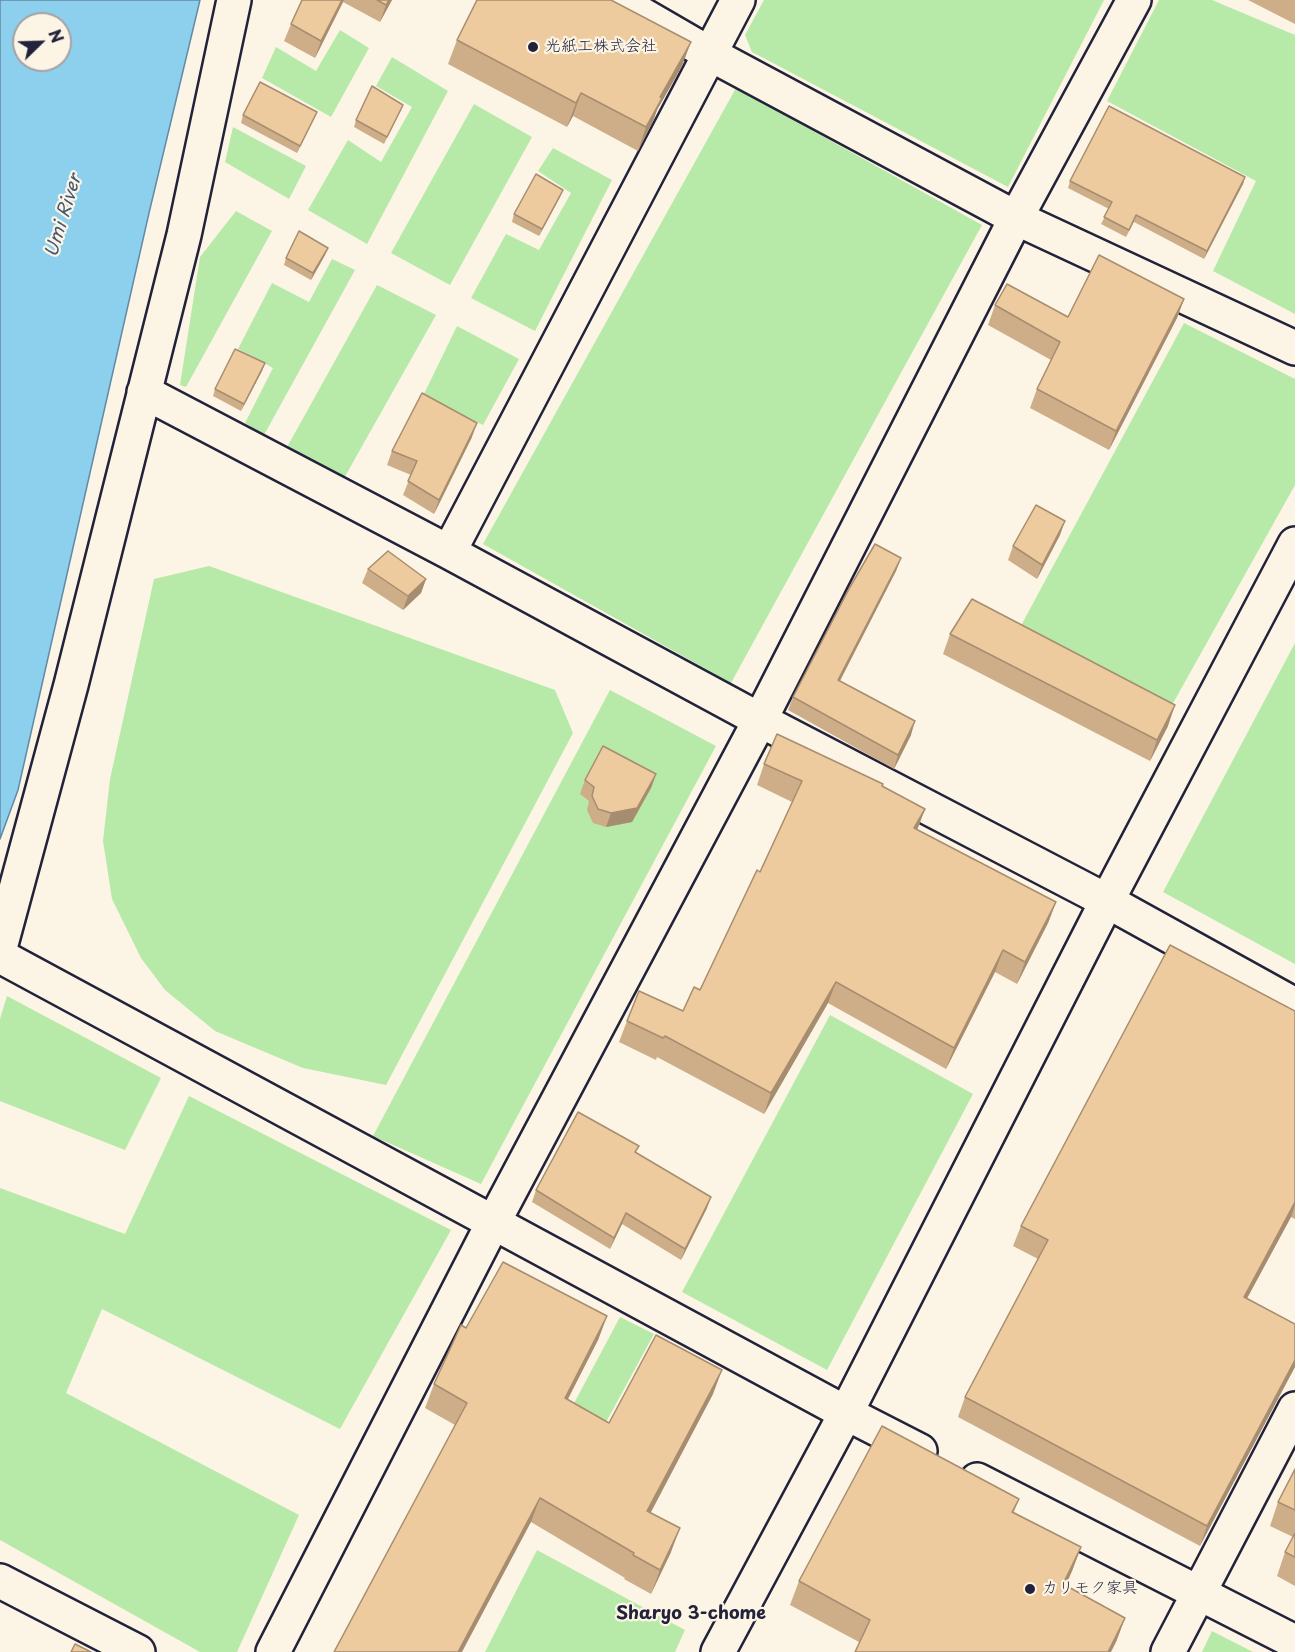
<!DOCTYPE html>
<meta charset="utf-8">
<style>
body{margin:0}
#map{position:relative;width:1295px;height:1652px;overflow:hidden;background:#fcf5e5;font-family:"Playpen Sans",sans-serif}
canvas{display:block}
.north{position:absolute;left:12px;top:12px;width:60px;height:60px;box-sizing:border-box;background:#fcf5e5;border:2px solid #a5a1a1;border-radius:50%;rotate:67deg;font-size:16px;font-weight:700;line-height:24px;text-align:center;color:#22223b}
.north::after{content:'';display:block;margin:auto;width:21px;height:27px;background:#22223b;clip-path:polygon(50% 0,100% 100%,50% 72%,0 100%)}
</style>
<div id="map">
<canvas width="1295" height="1652"></canvas>
<div class="north">N</div>
</div>
<script>
const ctx = document.querySelector('canvas').getContext('2d');
ctx.lineJoin = 'round';
function paint(path, color) { ctx.fillStyle = color; ctx.fill(path, 'evenodd'); }
const toPath = rows => new Path2D(rows.map(r => 'M' + r).join(''));
function strokePath(path, color, width, dash) { ctx.strokeStyle = color; ctx.lineWidth = width; ctx.lineCap = dash ? 'butt' : 'round'; ctx.setLineDash(dash || []); ctx.stroke(path); }
function label(font, color, halo, rows, align = 'center') {
  ctx.font = font + ' "Playpen Sans","Klee One",sans-serif'; ctx.lineWidth = 4.5; ctx.setLineDash([]); ctx.textBaseline = 'middle'; ctx.strokeStyle = halo; ctx.fillStyle = color; for (const [text, x, y, turn = 0] of rows) {
    ctx.save(); ctx.translate(x, y); ctx.rotate((+turn || 0) * Math.PI / 180); ctx.textAlign = isNaN(turn) ? turn : align; if (halo) ctx.strokeText(text, 0, 0); ctx.fillText(text, 0, 0); ctx.restore();
  }
}
paint(toPath([
 [764,0,1104,0,1008,187,752,52,745,35],
 [1159,0,1212,0,1295,35,1295,314,1213,271,1256,181,1107,101],
 [340,30,369,48,331,117,262,78,276,47,316,71],
 [392,57,448,91,367,244,308,210,348,140,381,162,412,107,376,86],
 [736,88,982,225,731,683,483,544],
 [474,104,532,137,450,285,391,253],
 [233,127,306,166,289,199,225,162],
 [553,148,612,180,535,331,471,298,506,234,539,250,571,193,538,171],
 [236,211,272,231,186,387,180,385,200,257],
 [332,259,355,270,264,435,245,423,273,368,238,349,272,283,309,302],
 [377,285,436,315,343,480,286,449],
 [1184,323,1295,379,1295,485,1167,714,1017,633],
 [457,326,519,359,483,425,423,396],
 [209,566,555,690,573,733,386,1085,303,1068,215,1031,165,990,141,958,112,899,103,841,110,779,154,579],
 [1295,643,1295,964,1163,892],
 [610,690,716,746,481,1184,373,1136],
 [7,996,161,1078,125,1150,0,1101,0,1019],
 [830,1015,973,1094,827,1370,682,1292],
 [189,1096,451,1230,340,1429,102,1309,66,1393,299,1515,237,1652,200,1652,0,1540,0,1188,125,1234],
 [620,1317,654,1334,605,1424,572,1407],
 [537,1550,685,1630,675,1652,485,1652],
 [1212,1631,1253,1652,1202,1652]
]), '#b7e9a9');
const water = toPath([
 [0,0,200,0,149,213,18,790,0,839,0,0],
 [24,24,60,24,60,60,24,60,24,24]
]);
paint(water, '#8dd0ee');
strokePath(water, '#628aa6', 1.5);
const minor = toPath([
 [617,0,710,54,1016,218,1295,348],
 [144,392,449,552,760,720,1107,901,1295,1005],
 [449,552,738,0],
 [0,948,71,685,184,235,234,0],
 [0,956,846,1413,920,1451],
 [977,1480,1295,1642],
 [0,1581,138,1652],
 [273,1652,493,1223,760,720,1016,218,1134,0],
 [718,1652,846,1413,1107,901,1295,544],
 [1168,1652,1295,1409]
]);
strokePath(minor, '#22223b', 38);
strokePath(minor, '#fcf5e5', 33);
paint(toPath([
 [302,0,392,0,380,22,343,2,315,58,284,41,291,24],
 [1248,0,1295,0,1295,24],
 [457,40,682,66,657,110,653,121,638,151,573,116,567,127,448,64],
 [403,105,400,112,384,144,354,127,356,120],
 [317,112,297,153,241,123,243,115],
 [1245,177,1243,184,1204,259,1134,222,1126,237,1101,224,1109,209,1068,188,1070,181],
 [560,197,539,236,512,222,514,214],
 [325,255,311,280,284,265,286,258],
 [1184,299,1177,318,1109,450,1030,408,1037,389,1051,360,988,325,995,305,1068,317],
 [265,363,262,371,241,411,213,396,215,389],
 [472,437,434,514,403,495,411,475,387,465,392,451],
 [1060,535,1037,579,1008,560,1013,546],
 [901,558,896,571,840,681,911,735,894,769,788,710,793,697],
 [368,569,426,579,421,593,403,610,362,583],
 [950,634,1168,726,1150,761,943,654],
 [764,764,882,787,925,809,917,830,1056,902,1048,923,1017,984,995,972,946,1069,828,1003,764,1114,657,1057,656,1060,619,1042,627,1021,683,1011,700,990,760,872,792,802,757,785],
 [656,774,651,788,632,822,606,827,593,823,587,810,589,801,580,794,585,780],
 [1295,1011,1295,1219,1291,1217,1247,1298,1295,1324,1200,1546,958,1417,965,1397,1038,1259,1013,1246,1021,1226],
 [637,1153,707,1208,681,1260,622,1224,610,1249,532,1202,536,1190],
 [607,1316,598,1340,568,1399,609,1423,713,1394,650,1512,671,1552,651,1594,624,1579,625,1578,531,1522,455,1425,425,1408,434,1384,466,1328],
 [1295,1469,1295,1586,1277,1576,1285,1552,1293,1537,1270,1526,1278,1502],
 [1019,1499,1014,1512,1081,1547,1072,1571,1066,1585,1125,1618,1116,1642,859,1642,790,1605,799,1581]
]), '#cdae89');
paint(toPath([
 [342,0,344,0,315,58,321,41],
 [389,0,392,0,380,22,386,5],
 [691,42,682,66,657,110,653,121,638,151,646,127,660,97],
 [581,93,573,116,567,127,576,103],
 [317,112,314,119,297,153,300,146],
 [1245,177,1243,184,1204,259,1207,251],
 [563,190,560,197,539,236,542,229],
 [328,248,325,255,311,280,313,273],
 [1184,299,1177,318,1109,450,1116,431],
 [265,363,262,371,241,411,244,404],
 [477,423,472,437,434,514,439,500],
 [1065,521,1060,535,1037,579,1042,565],
 [901,558,896,571,833,694,838,680],
 [426,579,421,593,403,610,408,596],
 [1175,705,1168,726,1150,761,1157,740],
 [915,721,911,735,894,769,898,755],
 [656,774,651,788,632,822,606,827,611,813],
 [925,809,917,830,914,828],
 [1056,902,1048,923,1017,984,1025,962],
 [1003,950,995,972,946,1069,954,1048],
 [836,982,828,1003,764,1114,771,1093],
 [711,1197,707,1208,681,1260,685,1249],
 [1295,1202,1295,1205,1291,1217,1237,1317,1244,1297],
 [626,1213,622,1224,610,1249,614,1238],
 [607,1316,598,1340,556,1422,565,1398],
 [1295,1360,1295,1367,1200,1546,1207,1526],
 [722,1370,713,1394,639,1535,647,1511],
 [540,1498,531,1522,462,1652,458,1652],
 [680,1528,671,1552,651,1594,660,1570],
 [1081,1547,1072,1571,1055,1608,1063,1584],
 [1125,1618,1116,1642,1111,1652,1108,1652]
]), '#a78d6f');
const building = toPath([
 [302,0,342,0,321,41,291,24,302,0],
 [377,0,389,0,386,5,377,0],
 [477,0,611,0,691,42,660,97,662,98,646,127,581,93,576,103,457,40,477,0],
 [260,82,317,112,300,146,243,115,260,82],
 [372,86,403,105,387,137,356,120,372,86],
 [1109,106,1245,177,1207,251,1136,215,1129,230,1104,217,1112,202,1070,181,1109,106],
 [536,174,563,190,542,229,514,214,536,174],
 [299,231,328,248,313,273,286,258,299,231],
 [1099,255,1184,299,1116,431,1037,389,1060,342,995,305,1007,284,1068,317,1099,255],
 [235,349,265,363,244,404,215,389,235,349],
 [422,393,477,423,439,500,408,481,417,461,392,451,422,393],
 [1036,505,1065,521,1042,565,1013,546,1036,505],
 [875,544,901,558,838,680,915,721,898,755,793,697,850,587,875,544],
 [388,551,426,579,408,596,368,569,388,551],
 [972,599,1175,705,1157,740,950,634,972,599],
 [777,734,883,784,882,786,925,809,914,828,1056,902,1025,962,1003,950,954,1048,836,982,771,1093,665,1036,663,1038,627,1021,639,991,683,1011,694,987,700,990,757,870,760,872,802,781,764,764,777,734],
 [603,746,656,774,637,808,611,813,598,809,592,796,594,787,585,780,603,746],
 [1170,945,1295,1011,1295,1202,1244,1297,1295,1324,1295,1360,1207,1526,965,1397,1048,1240,1021,1226,1170,945],
 [578,1112,639,1146,635,1152,711,1197,685,1249,626,1213,614,1238,536,1190,578,1112],
 [503,1262,607,1316,565,1398,609,1423,656,1335,722,1370,647,1511,680,1528,660,1570,633,1555,634,1553,540,1498,458,1652,334,1652,467,1403,434,1384,461,1325,466,1328,503,1262],
 [882,1426,1019,1499,1012,1512,1081,1547,1063,1584,1125,1618,1108,1652,855,1652,870,1620,799,1581,882,1426],
 [1295,1469,1295,1510,1278,1502,1295,1469],
 [1295,1533,1295,1557,1285,1552,1295,1533],
 [75,1644,91,1652,71,1652,75,1644]
]);
paint(building, '#eeca9f');
strokePath(building, '#a78d6f', 1.5);
for (const [x, y, r, color] of [
 [533,47,6,"#22223b"],
 [1030,1589,6,"#22223b"]
]) { const dot = new Path2D(); dot.arc(x, y, r, 0, 2 * Math.PI); ctx.fillStyle = color; ctx.fill(dot); strokePath(dot, '#fcf5e5', 2); }
label('16px', '#22223b', '#fcf5e5', [
 ["光紙工株式会社",545,47],
 ["カリモク家具",1042,1589]
], 'left');
label('italic 18px', '#425671', '#fcf5e5', [
 ["Umi River",64,216,-73]
]);
label('bold 18px', '#22223b', '#fcf5e5', [
 ["Sharyo 3-chome",691,1614]
]);
</script>
